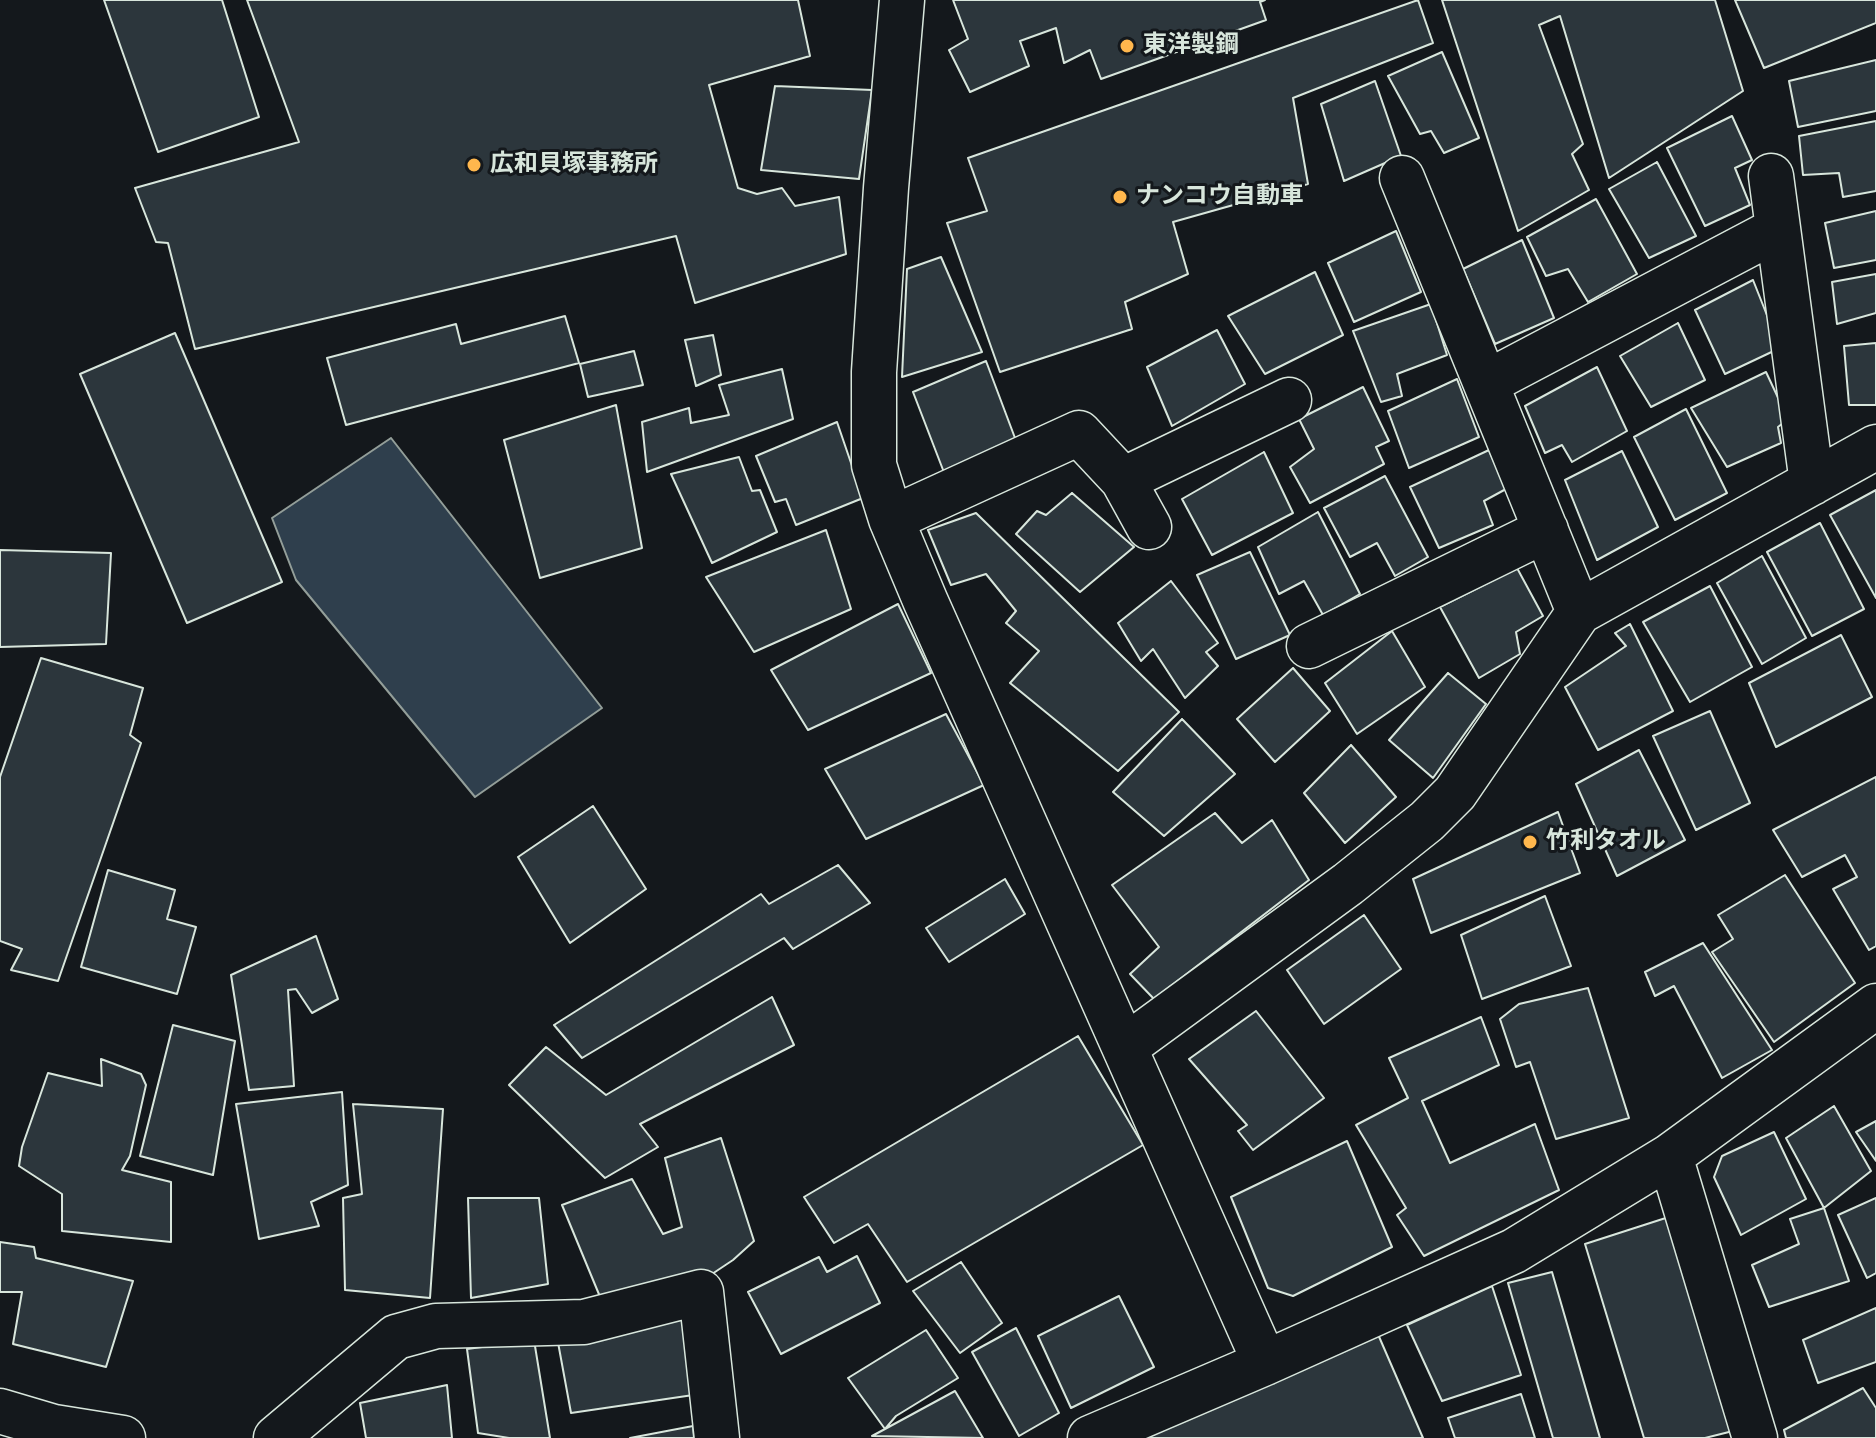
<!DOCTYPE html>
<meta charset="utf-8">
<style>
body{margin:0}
canvas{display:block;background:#14181c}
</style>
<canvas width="1876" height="1438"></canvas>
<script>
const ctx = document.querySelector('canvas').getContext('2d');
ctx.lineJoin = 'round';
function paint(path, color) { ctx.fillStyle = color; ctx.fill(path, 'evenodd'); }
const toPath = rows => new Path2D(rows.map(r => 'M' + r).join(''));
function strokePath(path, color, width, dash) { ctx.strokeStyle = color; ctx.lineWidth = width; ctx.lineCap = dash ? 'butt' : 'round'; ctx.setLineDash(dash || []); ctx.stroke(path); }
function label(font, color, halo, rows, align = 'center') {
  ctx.font = font + ' Poppins,"Noto Sans JP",sans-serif'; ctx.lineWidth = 6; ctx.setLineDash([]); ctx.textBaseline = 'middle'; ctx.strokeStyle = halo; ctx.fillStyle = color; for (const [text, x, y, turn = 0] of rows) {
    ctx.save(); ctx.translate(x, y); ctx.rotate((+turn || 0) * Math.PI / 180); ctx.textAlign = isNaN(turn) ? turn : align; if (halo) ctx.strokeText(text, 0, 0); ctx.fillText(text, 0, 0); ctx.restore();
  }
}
const water = toPath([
 [391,438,602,708,475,797,296,580,272,518,391,438]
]);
paint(water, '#2f3f4d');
strokePath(water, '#939e99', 2);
const building = toPath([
 [104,0,222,0,259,117,158,152,104,0],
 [247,0,798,0,810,56,709,85,738,188,757,194,782,188,795,206,839,197,846,254,695,303,676,236,195,349,168,243,156,242,135,188,299,142,247,0],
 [953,0,1265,0,1260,2,1266,20,1101,79,1090,50,1064,63,1056,28,1020,41,1029,66,970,92,949,50,968,39,953,0],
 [1418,0,1433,43,1293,98,1308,184,1173,222,1188,274,1125,302,1132,329,1000,372,947,223,987,211,968,158,1418,0],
 [1442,0,1715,0,1743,91,1609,178,1560,16,1539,25,1583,144,1572,154,1589,190,1518,231,1442,0],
 [1735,0,1876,0,1876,23,1764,68,1735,0],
 [1442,52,1479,138,1444,153,1431,131,1420,134,1388,76,1442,52],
 [1876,60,1876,111,1798,127,1789,81,1876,60],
 [1375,81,1401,156,1344,181,1321,104,1375,81],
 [775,86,872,90,859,179,761,170,775,86],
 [1732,116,1752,160,1735,168,1750,205,1705,226,1667,148,1732,116],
 [1876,121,1876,191,1843,197,1839,173,1803,175,1799,136,1876,121],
 [1657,162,1696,236,1649,258,1609,189,1657,162],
 [1596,199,1637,274,1588,302,1568,269,1546,276,1527,237,1596,199],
 [1876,211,1876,260,1834,268,1825,223,1876,211],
 [1396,231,1421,292,1354,322,1328,263,1396,231],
 [1522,240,1554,318,1495,344,1463,269,1522,240],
 [941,257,982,352,902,377,907,269,941,257],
 [1315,272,1343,335,1265,374,1228,316,1315,272],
 [1876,274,1876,313,1837,324,1832,282,1876,274],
 [1753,280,1780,348,1725,374,1695,310,1753,280],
 [1431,304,1447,355,1397,374,1402,396,1381,402,1353,331,1431,304],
 [565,316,579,363,346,425,327,358,456,324,461,344,565,316],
 [1678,323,1705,380,1651,407,1620,356,1678,323],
 [1217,330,1245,384,1172,426,1147,367,1217,330],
 [175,333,282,582,187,623,80,374,175,333],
 [713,335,721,375,696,386,685,340,713,335],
 [1876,343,1876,405,1849,405,1844,346,1876,343],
 [634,351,643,385,588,397,580,364,634,351],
 [986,361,1018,446,945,475,913,392,986,361],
 [1597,367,1627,431,1572,462,1562,445,1545,453,1525,406,1597,367],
 [782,369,793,419,647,472,642,422,689,408,691,423,729,415,719,385,782,369],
 [1766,372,1788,419,1778,427,1781,443,1727,467,1691,408,1766,372],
 [1457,379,1479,437,1409,468,1388,411,1457,379],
 [1363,387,1389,441,1376,447,1384,464,1310,503,1290,467,1314,449,1299,419,1363,387],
 [616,405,642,548,540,578,504,440,616,405],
 [1686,409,1727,493,1675,520,1634,437,1686,409],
 [837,422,863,498,796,525,786,499,775,502,756,456,837,422],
 [1489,450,1506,489,1484,501,1493,525,1439,548,1410,487,1489,450],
 [1622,451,1658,527,1597,560,1565,480,1622,451],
 [1264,452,1293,513,1212,555,1182,499,1264,452],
 [739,457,752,491,760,490,777,532,712,563,671,474,739,457],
 [1385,476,1428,557,1395,576,1377,543,1350,557,1324,508,1385,476],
 [1876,490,1876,598,1830,515,1876,490],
 [1072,493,1134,547,1080,592,1016,534,1037,511,1046,515,1072,493],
 [1318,512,1360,594,1323,615,1304,581,1279,594,1258,547,1318,512],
 [976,513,1179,712,1118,771,1010,683,1039,651,1006,623,1016,611,986,574,951,585,928,530,976,513],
 [1820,523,1864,609,1812,636,1767,552,1820,523],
 [826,530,851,609,754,652,706,577,826,530],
 [0,550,111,553,106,644,0,647,0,550],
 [1250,552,1290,635,1236,659,1197,575,1250,552],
 [1762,556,1806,638,1762,664,1717,583,1762,556],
 [1517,568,1543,616,1516,632,1520,654,1479,678,1440,607,1517,568],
 [1171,581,1218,643,1206,652,1218,666,1185,698,1153,649,1141,661,1118,623,1171,581],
 [1710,586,1752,667,1690,702,1643,622,1710,586],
 [898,604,931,673,808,730,771,670,898,604],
 [1630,624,1673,711,1598,750,1565,687,1626,646,1615,633,1630,624],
 [1392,631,1425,687,1357,734,1325,683,1392,631],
 [1841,635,1872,697,1776,747,1749,683,1841,635],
 [41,658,143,688,130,735,141,743,58,981,11,970,22,949,0,941,0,777,41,658],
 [1293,668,1330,711,1275,762,1237,719,1293,668],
 [1448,673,1486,704,1433,778,1389,740,1448,673],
 [1710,711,1750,803,1696,830,1653,736,1710,711],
 [946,714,984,785,866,839,825,769,946,714],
 [1182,719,1235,774,1164,836,1113,792,1182,719],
 [1351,745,1396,797,1345,843,1304,793,1351,745],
 [1639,750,1685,840,1617,876,1576,784,1639,750],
 [1876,777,1876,946,1869,950,1833,889,1857,877,1845,855,1802,877,1773,830,1876,777],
 [593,806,646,889,570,943,518,857,593,806],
 [1558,812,1580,873,1431,933,1413,879,1558,812],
 [1215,813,1242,843,1272,820,1309,880,1154,999,1130,974,1159,947,1112,885,1215,813],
 [838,865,870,903,793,949,784,938,582,1058,554,1025,761,894,769,904,838,865],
 [108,870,175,890,167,919,196,927,177,994,81,967,108,870],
 [1785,875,1855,983,1774,1042,1712,952,1733,939,1718,915,1785,875],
 [1005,879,1025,914,949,962,926,928,1005,879],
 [1545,896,1571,966,1482,999,1461,935,1545,896],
 [1364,915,1401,969,1324,1024,1287,970,1364,915],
 [316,936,338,999,312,1013,296,989,288,990,294,1086,249,1090,231,975,316,936],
 [1703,943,1772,1050,1722,1078,1674,986,1655,996,1645,972,1703,943],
 [1588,988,1629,1118,1556,1139,1530,1062,1516,1067,1500,1019,1519,1004,1588,988],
 [772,997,794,1045,640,1124,658,1147,605,1178,509,1085,546,1047,606,1095,772,997],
 [1256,1011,1324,1098,1253,1150,1238,1131,1247,1125,1189,1059,1256,1011],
 [1481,1017,1499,1065,1422,1101,1450,1163,1535,1124,1559,1190,1424,1256,1397,1215,1406,1208,1356,1125,1408,1098,1389,1058,1481,1017],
 [173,1025,235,1041,213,1175,140,1156,173,1025],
 [1078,1036,1143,1145,907,1282,868,1224,834,1243,804,1197,1078,1036],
 [101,1059,141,1074,146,1085,130,1156,122,1170,171,1182,171,1242,62,1231,62,1194,19,1166,22,1147,48,1073,102,1086,101,1059],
 [342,1092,348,1185,311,1202,319,1226,259,1239,236,1104,342,1092],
 [353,1104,443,1109,430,1298,345,1290,343,1198,362,1194,353,1104],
 [1834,1106,1871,1171,1824,1208,1786,1138,1834,1106],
 [1876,1121,1876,1161,1856,1132,1876,1121],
 [1774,1132,1806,1199,1741,1235,1714,1177,1722,1156,1774,1132],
 [721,1138,754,1241,733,1260,706,1278,603,1304,562,1205,632,1179,663,1234,682,1227,665,1158,721,1138],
 [1347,1141,1392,1247,1293,1296,1268,1288,1231,1197,1347,1141],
 [468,1198,539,1198,548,1284,471,1298,468,1198],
 [1876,1198,1876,1273,1867,1278,1838,1215,1876,1198],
 [1824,1208,1849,1281,1769,1307,1752,1265,1799,1244,1790,1219,1824,1208],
 [1675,1215,1737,1430,1705,1438,1644,1438,1585,1244,1675,1215],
 [0,1242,34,1247,36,1258,133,1281,106,1367,13,1344,22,1292,0,1292,0,1242],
 [857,1256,880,1303,781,1354,748,1292,819,1257,827,1272,857,1256],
 [961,1262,1002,1323,960,1353,913,1291,961,1262],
 [1552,1272,1600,1438,1553,1438,1508,1283,1552,1272],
 [1492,1286,1521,1375,1442,1401,1407,1325,1492,1286],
 [1119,1296,1154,1367,1071,1408,1038,1336,1119,1296],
 [1876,1308,1876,1362,1818,1383,1803,1340,1876,1308],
 [688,1310,700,1394,571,1413,557,1337,688,1310],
 [1016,1328,1059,1413,1019,1436,972,1352,1016,1328],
 [926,1330,958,1378,896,1416,885,1429,848,1378,926,1330],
 [1377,1332,1423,1438,1146,1438,1377,1332],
 [534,1340,550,1438,509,1438,478,1433,467,1349,534,1340],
 [447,1385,452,1438,366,1438,360,1403,447,1385],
 [1863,1388,1876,1408,1876,1438,1786,1438,1784,1430,1863,1388],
 [955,1391,983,1438,872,1436,885,1429,955,1391],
 [1521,1394,1535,1438,1455,1438,1448,1418,1521,1394],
 [693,1426,694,1438,630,1438,693,1426]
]);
paint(building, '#2c363c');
strokePath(building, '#d8e6dc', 2);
const minor = toPath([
 [902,0,886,188,874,372,874,465,891,519,925,600,1265,1363],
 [1771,176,1812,483],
 [1402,178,1579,612],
 [1486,383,1778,229],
 [1123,480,1149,527],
 [891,519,1079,433,1123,480,1289,400],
 [1309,646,1546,530],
 [1125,1047,1348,884,1427,821,1455,793,1579,612,1876,447],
 [1670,1156,1755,1438],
 [0,1411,54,1427,123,1438],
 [276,1438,396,1337,436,1326,584,1322,701,1292,717,1438],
 [1090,1438,1265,1363,1514,1251,1670,1156,1876,1006]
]);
strokePath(minor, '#d8e6dc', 47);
strokePath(minor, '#14181c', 44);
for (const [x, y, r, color] of [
 [1127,46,8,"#ffb74d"],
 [474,165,8,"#ffb74d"],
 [1120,197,8,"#ffb74d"],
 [1530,842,8,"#ffb74d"]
]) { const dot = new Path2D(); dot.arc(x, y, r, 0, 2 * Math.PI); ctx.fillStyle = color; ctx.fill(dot); strokePath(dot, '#14181c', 3); }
label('bold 24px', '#d8e6dc', '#14181c', [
 ["東洋製鋼",1143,46],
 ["広和貝塚事務所",490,165],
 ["ナンコウ自動車",1136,197],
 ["竹利タオル",1546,842]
], 'left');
</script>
